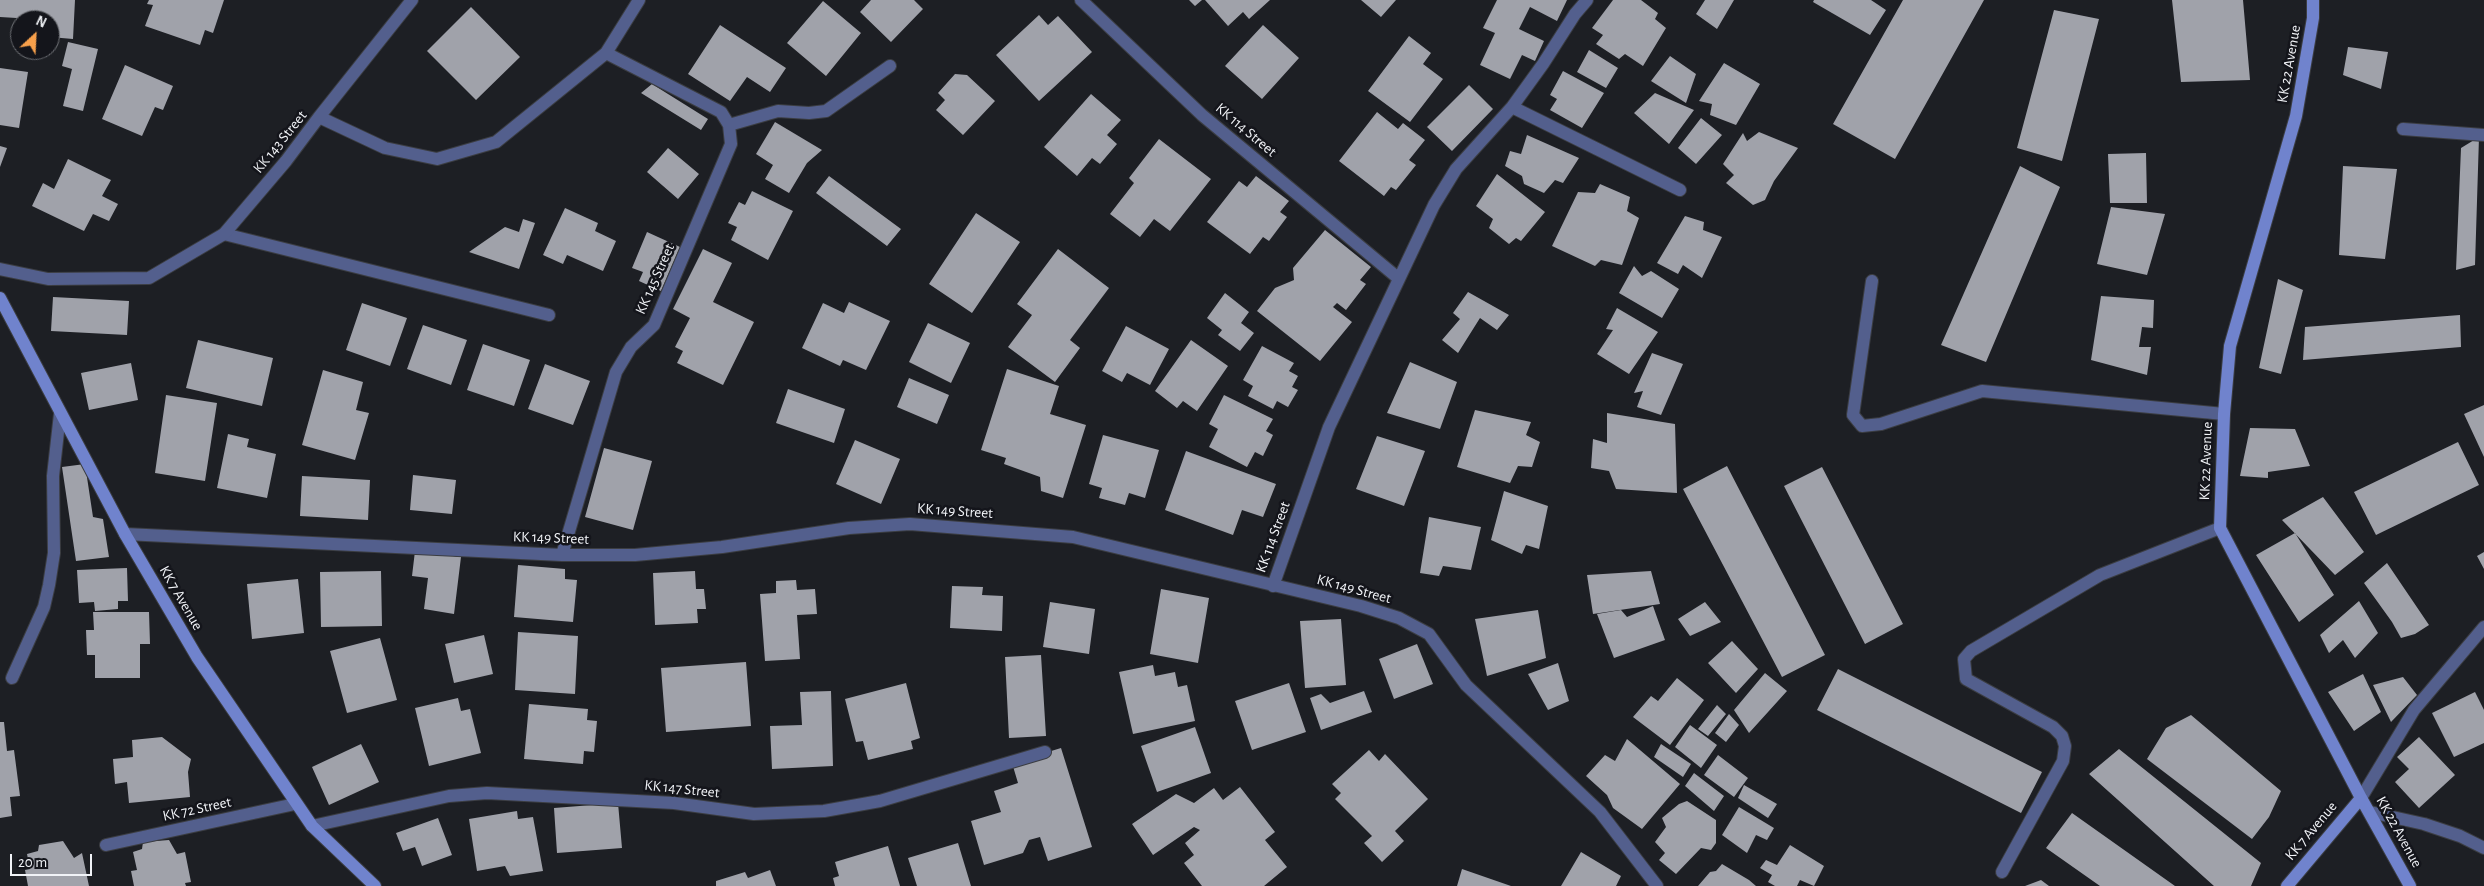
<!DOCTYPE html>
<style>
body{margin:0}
#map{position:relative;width:2484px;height:886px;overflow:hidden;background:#1d1f24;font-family:"Alegreya Sans",sans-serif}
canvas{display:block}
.north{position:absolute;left:10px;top:10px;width:50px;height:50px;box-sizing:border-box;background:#14151b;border:1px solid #6c6e73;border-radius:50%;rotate:25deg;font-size:14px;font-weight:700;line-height:20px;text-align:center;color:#f1f3f7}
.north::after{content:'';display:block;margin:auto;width:18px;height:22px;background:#f8a04b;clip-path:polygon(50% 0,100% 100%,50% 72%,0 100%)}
.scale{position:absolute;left:10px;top:854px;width:82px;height:22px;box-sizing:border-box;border:2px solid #f1f3f7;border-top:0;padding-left:6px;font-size:15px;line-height:18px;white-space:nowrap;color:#f1f3f7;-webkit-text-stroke:4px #14151b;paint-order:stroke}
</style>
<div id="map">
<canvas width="2484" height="886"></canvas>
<div class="north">N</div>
<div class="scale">20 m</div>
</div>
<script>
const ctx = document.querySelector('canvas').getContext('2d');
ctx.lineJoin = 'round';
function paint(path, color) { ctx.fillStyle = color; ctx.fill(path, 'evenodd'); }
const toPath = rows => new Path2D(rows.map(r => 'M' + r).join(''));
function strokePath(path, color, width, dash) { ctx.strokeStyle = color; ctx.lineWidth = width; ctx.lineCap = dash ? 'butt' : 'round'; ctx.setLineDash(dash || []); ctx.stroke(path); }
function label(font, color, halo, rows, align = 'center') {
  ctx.font = font + ' "Alegreya Sans",sans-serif'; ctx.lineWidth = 5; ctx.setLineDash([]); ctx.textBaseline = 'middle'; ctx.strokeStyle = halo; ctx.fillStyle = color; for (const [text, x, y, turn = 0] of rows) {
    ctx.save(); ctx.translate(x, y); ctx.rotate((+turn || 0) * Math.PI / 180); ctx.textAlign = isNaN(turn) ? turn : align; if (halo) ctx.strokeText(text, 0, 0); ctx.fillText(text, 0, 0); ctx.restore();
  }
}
paint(toPath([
 [0,0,75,0,73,39,50,37,50,20,0,17],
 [149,0,224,0,213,33,205,30,200,45,145,26,153,5,147,4],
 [871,0,914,0,923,9,891,42,860,12],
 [1189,0,1202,0,1195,6],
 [1205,0,1270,0,1249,19,1243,12,1228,26],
 [1361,0,1396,0,1381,17],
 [1497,0,1567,0,1557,21,1530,7,1519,29,1544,41,1535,61,1522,55,1510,79,1480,65,1495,33,1483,28],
 [1613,0,1641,0,1658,13,1655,19,1666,28,1643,66,1625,54,1619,59,1596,44,1603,35,1592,28],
 [1705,0,1734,0,1717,29,1696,14],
 [1814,0,1871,0,1886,10,1870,35,1813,2],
 [1903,0,1984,0,1895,159,1833,124],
 [2172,0,2243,0,2250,80,2181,82],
 [823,1,861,33,826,76,787,43],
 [471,7,520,57,476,100,427,51],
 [2054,10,2099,19,2062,161,2017,148],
 [1039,15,1048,25,1058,16,1092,52,1039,101,996,55],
 [720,25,786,68,770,92,747,77,730,101,688,74],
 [1263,25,1299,58,1262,99,1225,66],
 [1409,36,1431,53,1423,64,1443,79,1410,122,1368,91],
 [68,42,98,49,83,111,63,106,72,69,62,66],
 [2348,47,2388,52,2381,89,2343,75],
 [1589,50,1618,68,1606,88,1577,72],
 [1670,56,1696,74,1686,103,1651,81],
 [1724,63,1760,84,1736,125,1710,115,1712,104,1699,101],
 [125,65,173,86,163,110,155,107,142,136,102,119],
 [0,68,28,72,19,128,0,125],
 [1563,71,1604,93,1582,128,1550,110,1557,99,1550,95],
 [955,74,967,75,995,101,963,135,936,110,945,100,938,93],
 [652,84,708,119,701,130,641,93],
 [1469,85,1493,109,1452,151,1427,127],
 [1655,93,1694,110,1669,144,1634,113],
 [1091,94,1121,120,1107,135,1117,144,1100,164,1092,158,1077,176,1044,147],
 [1377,112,1398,129,1403,123,1425,140,1409,160,1416,165,1396,190,1391,187,1384,196,1339,161],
 [1701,118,1722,135,1696,164,1678,148],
 [775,122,822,150,807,163,789,193,765,179,773,165,756,154],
 [1759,132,1798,148,1774,181,1765,200,1753,205,1726,183,1734,175,1723,164,1743,133,1747,141],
 [1527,135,1579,158,1563,183,1555,180,1544,193,1524,184,1522,176,1505,166,1510,151,1521,154],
 [2479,137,2475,265,2456,270,2461,148],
 [1159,139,1211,179,1170,231,1154,219,1140,237,1110,214,1134,183,1129,178],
 [0,146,7,148,0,167],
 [668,148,699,174,678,199,647,172],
 [2146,153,2147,203,2110,203,2108,154],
 [68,159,111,180,102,196,118,204,109,221,93,214,84,231,32,206,43,183,54,189],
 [2020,166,2060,187,1986,362,1941,345],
 [2343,166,2397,169,2385,259,2339,255],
 [1497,174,1545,212,1521,241,1516,238,1509,244,1489,228,1493,219,1476,206],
 [829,176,901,229,887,246,816,193],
 [1256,176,1289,201,1280,212,1287,217,1269,241,1263,237,1250,254,1207,222,1239,181,1247,187],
 [1600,184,1630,197,1627,211,1639,218,1622,265,1601,260,1595,266,1552,246,1578,192,1595,193],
 [752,191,793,211,768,260,731,240,737,227,728,223,739,202,745,205],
 [2111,207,2165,214,2147,275,2097,264],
 [565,208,598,223,595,231,616,241,603,271,567,255,563,264,543,255],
 [976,213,1020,242,972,313,929,284],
 [1685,216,1704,222,1703,230,1722,237,1702,278,1683,265,1678,274,1657,263],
 [523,219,535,223,519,269,469,252,505,227,519,232],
 [1325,230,1371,267,1360,280,1366,284,1346,310,1337,303,1333,307,1352,322,1320,361,1257,311,1275,288,1294,280,1293,268],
 [647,232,680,247,661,291,639,281,643,272,632,268],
 [703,249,732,263,713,302,754,322,723,385,677,363,683,351,675,347,690,318,673,309],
 [1058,249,1109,288,1070,340,1080,348,1055,382,1008,347,1032,315,1017,304],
 [1634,266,1642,276,1651,271,1679,289,1662,318,1619,293],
 [2278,279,2303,290,2281,374,2259,368],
 [1468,292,1509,315,1497,330,1480,318,1458,353,1442,340,1460,319,1453,313],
 [1225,293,1249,312,1241,323,1254,333,1240,351,1218,335,1222,330,1207,318],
 [2101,296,2154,300,2153,328,2142,327,2139,347,2151,347,2147,375,2091,360],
 [53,297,129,301,127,335,51,331],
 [849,302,890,321,866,370,843,360,840,366,802,348,823,303,844,313],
 [362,303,407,318,390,366,346,350],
 [1617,308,1658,332,1629,374,1597,354,1613,330,1606,329],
 [2460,315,2461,347,2303,360,2305,327],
 [928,323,970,343,951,383,909,362],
 [423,325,467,340,451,385,407,369],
 [1126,326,1169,349,1150,385,1127,373,1122,382,1102,371],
 [198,340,273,358,262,406,186,388],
 [1191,340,1228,366,1197,411,1183,401,1177,408,1155,391],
 [483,344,530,360,514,406,467,390],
 [1262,346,1294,363,1289,371,1298,376,1292,387,1298,390,1288,407,1277,401,1273,409,1248,396,1253,386,1243,380],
 [1652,353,1683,364,1661,415,1637,407,1643,391,1634,393],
 [1410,362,1457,382,1440,429,1387,413],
 [131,363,138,400,89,410,81,373],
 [545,364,590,381,573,425,528,409],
 [1007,369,1059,386,1050,414,1086,425,1063,498,1041,491,1040,477,1004,464,1006,458,981,450],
 [323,370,363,382,356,410,369,413,355,460,302,445],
 [909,378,949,395,937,424,897,407],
 [788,389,845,409,834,443,776,423],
 [166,395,217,403,205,481,155,473],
 [1224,395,1273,419,1266,431,1273,435,1263,456,1255,452,1247,467,1209,447,1218,429,1209,424],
 [2484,405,2484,457,2464,414],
 [1475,410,1531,422,1526,435,1540,442,1532,467,1518,466,1510,483,1457,467],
 [1607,413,1675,424,1677,493,1616,489,1609,471,1591,468,1593,439,1607,443],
 [2250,428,2295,429,2310,466,2268,472,2268,478,2240,476],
 [228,434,249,439,247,447,276,454,267,498,217,488],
 [1103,435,1159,450,1145,498,1129,493,1125,505,1099,498,1102,488,1089,484],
 [1377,436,1425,451,1404,506,1356,489],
 [855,440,900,459,881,504,836,484],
 [2458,442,2479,485,2376,535,2354,492],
 [604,448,652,461,633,530,585,517],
 [1186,451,1276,484,1263,517,1242,510,1233,535,1165,510],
 [85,464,93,517,103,519,109,557,76,561,62,467],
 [1727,466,1825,655,1782,677,1683,489],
 [1822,467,1903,624,1865,644,1784,486],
 [413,475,456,480,452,514,410,510],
 [302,476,370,480,368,520,300,516],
 [1504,491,1548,506,1539,549,1526,545,1522,554,1491,540],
 [2323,497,2364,552,2335,575,2282,520],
 [1429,517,1481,527,1471,570,1443,566,1439,576,1420,573],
 [2295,533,2334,595,2299,622,2256,555],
 [415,551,461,557,454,614,424,609,428,578,412,576],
 [2484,552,2484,569,2477,556],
 [2387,563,2429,625,2415,634,2401,638,2392,622,2364,583],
 [518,565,565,569,565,579,577,580,573,622,514,617],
 [127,568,128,601,118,601,118,609,95,611,94,602,79,603,77,570],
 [381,571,382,626,321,627,320,572],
 [695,571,696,589,704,589,706,609,697,609,698,623,655,625,653,573],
 [1651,571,1660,604,1593,614,1587,575],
 [298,579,304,633,252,639,247,584],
 [796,580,797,590,815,589,817,614,797,615,800,659,765,661,760,594,776,593,776,581],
 [952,586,983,587,982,595,1003,596,1002,631,950,628],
 [1161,589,1209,598,1198,663,1150,654],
 [2359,601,2378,633,2355,658,2343,640,2329,653,2320,635],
 [1050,602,1095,609,1089,654,1043,647],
 [1705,602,1721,622,1690,636,1678,619],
 [1653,606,1665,640,1614,658,1597,614,1621,610,1627,617],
 [1538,610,1546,658,1487,676,1475,619],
 [93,612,149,612,150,644,140,644,140,678,95,678,95,655,87,655,86,630,94,630],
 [1341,619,1346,685,1305,688,1300,621],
 [518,632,578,636,575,694,515,690],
 [484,635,493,674,454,683,445,644],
 [380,638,397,700,347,713,330,651],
 [1732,641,1758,669,1736,693,1708,663],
 [1417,644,1433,684,1394,699,1379,659],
 [1041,655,1046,736,1009,738,1005,657],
 [746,662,751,726,666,732,661,668],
 [1558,663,1569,701,1548,710,1528,674],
 [1153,665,1155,676,1175,672,1178,687,1187,685,1195,721,1133,734,1119,672],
 [1838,669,2042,772,2021,813,1817,710],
 [1765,673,1787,691,1749,733,1734,710],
 [2363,674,2381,712,2354,731,2328,692],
 [2403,677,2417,695,2391,722,2373,685],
 [1677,678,1704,700,1670,745,1633,717,1651,696,1658,701],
 [906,683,920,738,911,741,913,749,868,760,863,741,856,742,845,699],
 [1289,683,1306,732,1252,750,1235,701],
 [831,691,833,766,772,769,770,726,802,725,800,692],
 [1364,691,1372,712,1321,730,1310,698,1321,694,1330,703],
 [2475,692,2484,710,2484,743,2454,757,2432,713],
 [458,698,461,711,470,709,481,753,429,766,415,708],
 [529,704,588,709,587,720,597,721,594,752,584,751,583,764,524,759],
 [1717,705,1726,714,1708,736,1698,729],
 [1729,714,1739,725,1726,742,1715,733],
 [2191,715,2281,791,2269,817,2252,839,2147,759,2166,728],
 [0,722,4,722,7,751,14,750,20,796,10,797,12,816,0,818],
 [1690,725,1717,745,1701,768,1675,747],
 [1195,727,1211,773,1157,792,1141,746],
 [162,737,191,759,188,772,190,797,129,803,127,782,115,784,113,759,133,757,132,740],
 [2419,737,2455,775,2419,808,2395,782,2409,769,2397,757],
 [1627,739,1680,784,1642,829,1613,808,1607,795,1586,776,1605,755,1615,761],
 [361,744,379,782,329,805,312,767],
 [1661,744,1691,764,1683,777,1654,757],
 [1061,748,1092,847,1048,861,1040,837,1029,840,1023,853,984,865,971,821,1001,812,994,791,1018,783,1012,763],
 [2119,749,2261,863,2251,886,2214,886,2089,774],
 [1369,750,1379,761,1385,754,1428,799,1395,831,1404,841,1382,862,1364,843,1372,836,1335,799,1341,793,1332,784],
 [1718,755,1748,778,1734,797,1704,775],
 [1694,773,1724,796,1714,811,1685,786],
 [1744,785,1777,804,1768,818,1738,798],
 [1240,787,1275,832,1265,840,1287,867,1264,886,1202,886,1184,863,1194,855,1185,843,1200,830,1194,827,1153,855,1132,824,1176,794,1194,803,1214,788,1223,800],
 [1687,801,1716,820,1716,843,1711,850,1701,848,1676,874,1659,860,1665,853,1655,842,1666,827,1662,818,1679,804],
 [618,803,622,848,557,853,554,808],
 [1739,807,1774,828,1767,840,1756,835,1747,853,1722,835],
 [517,811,518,819,533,817,543,871,510,876,505,866,477,871,469,819],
 [2072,813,2175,886,2100,886,2046,848],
 [438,818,452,855,422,866,415,847,403,851,396,833],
 [169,840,177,854,185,852,191,882,185,883,186,886,134,886,131,871,137,870,133,852,142,849,143,842],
 [63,841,74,858,82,853,89,886,28,886,25,870,30,869,27,854,38,851,39,845],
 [958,843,971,886,917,886,908,858],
 [1790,845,1824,866,1814,886,1800,880,1797,886,1775,886,1768,882,1772,875,1760,868,1766,860,1777,865],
 [888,846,900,886,835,886,833,878,839,876,835,862],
 [1581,852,1621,876,1616,886,1561,886],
 [1722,864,1749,880,1756,886,1698,886,1710,872,1716,871],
 [1462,869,1511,886,1457,886],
 [770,870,776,886,716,886,716,881,745,872,748,878],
 [2041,880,2049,886,2025,886]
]), '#a0a2aa');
const lane = toPath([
 [224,234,549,315],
 [1872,281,1853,415,1862,426,1881,424,1982,391,2224,414],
 [12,678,44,607,49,585,54,553,53,476,60,414],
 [2002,872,2063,761,2065,746,2062,736,2053,727,1966,679,1964,659,1971,651,2100,575,2220,528]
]);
const street = toPath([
 [1081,0,1202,115,1398,278],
 [1512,107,1680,190],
 [319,117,412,0],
 [729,125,778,111,809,113,826,111,890,66],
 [2403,129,2484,135],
 [0,269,48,279,149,278,224,234,286,161,319,117,385,148,437,159,496,142,606,53,639,0],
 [125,534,562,555,635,555,722,547,849,528,910,524,1073,537,1361,606,1399,618,1429,634,1466,685,1600,812,1657,886],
 [562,555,616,372,631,347,654,325,731,144,729,125,721,112,606,53],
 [1273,586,1329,427,1434,205,1456,169,1512,107,1543,64,1575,14,1587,0],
 [2361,798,2414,710,2484,627],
 [2370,812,2424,824,2460,836,2484,848],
 [312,826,449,796,487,793,674,803,754,814,824,811,880,801,1045,752],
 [106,845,295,804]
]);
const secondary = toPath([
 [2313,0,2313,18,2296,116,2230,346,2224,414,2220,528,2361,798,2410,886],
 [0,298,125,534,197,657,312,826,375,886],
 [2287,886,2361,798]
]);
strokePath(lane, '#3b3d42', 14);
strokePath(street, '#3b3d42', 14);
strokePath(secondary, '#3b3d42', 14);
strokePath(lane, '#535f8d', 12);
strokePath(street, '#535f8d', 12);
strokePath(secondary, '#7083cd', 12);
label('15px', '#f1f3f7', '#14151b', [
 ["KK 22 Avenue",2289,64,-80],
 ["KK 114 Street",1246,130,40],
 ["KK 143 Street",280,142,-51],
 ["KK 145 Street",655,279,-66],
 ["KK 22 Avenue",2206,461,-88],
 ["KK 149 Street",955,511,4],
 ["KK 114 Street",1273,537,-70],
 ["KK 149 Street",551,538,2],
 ["KK 149 Street",1354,589,15],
 ["KK 7 Avenue",181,598,60],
 ["KK 147 Street",682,789,6],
 ["KK 72 Street",197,809,-12],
 ["KK 7 Avenue",2311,831,-50],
 ["KK 22 Avenue",2399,832,61]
]);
</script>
